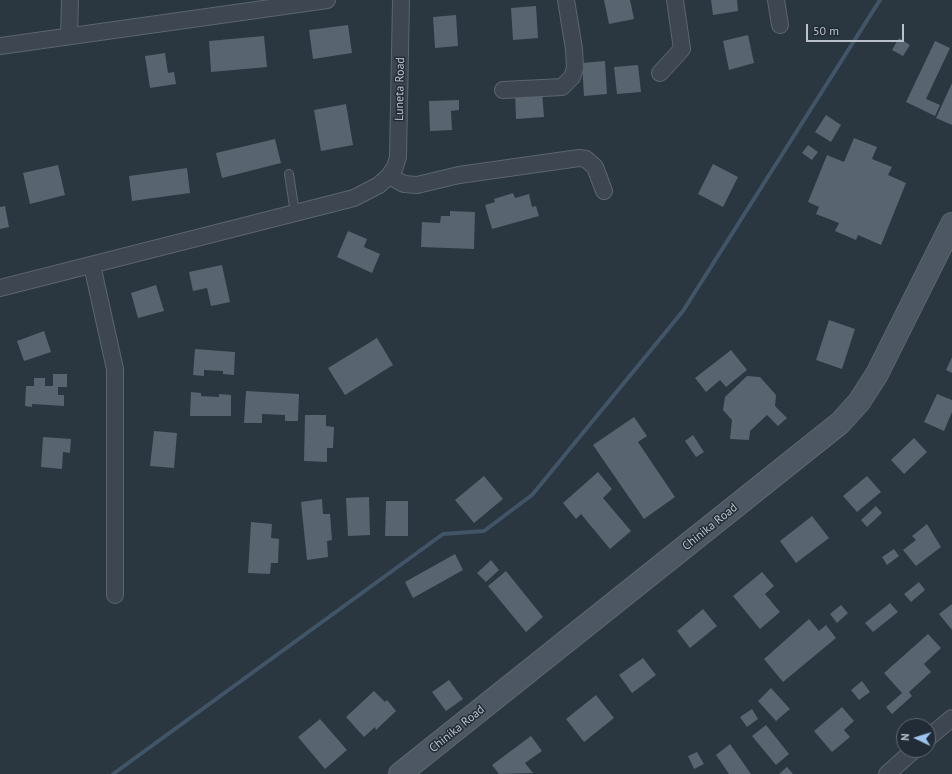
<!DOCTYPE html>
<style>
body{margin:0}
#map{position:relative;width:952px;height:774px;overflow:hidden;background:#2a3640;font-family:"PT Sans",sans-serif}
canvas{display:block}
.north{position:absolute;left:896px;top:718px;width:40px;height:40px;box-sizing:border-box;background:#222c36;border:1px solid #5f6872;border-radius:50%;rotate:274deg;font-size:11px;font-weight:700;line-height:16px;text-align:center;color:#bbc2cb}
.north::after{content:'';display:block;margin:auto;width:14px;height:18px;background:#9cc4ee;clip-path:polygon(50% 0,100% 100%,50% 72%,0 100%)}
.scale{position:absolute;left:806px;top:24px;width:98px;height:18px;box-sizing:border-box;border:2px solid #bbc2cb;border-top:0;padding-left:5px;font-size:12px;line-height:14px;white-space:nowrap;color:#bbc2cb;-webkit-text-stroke:3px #222c36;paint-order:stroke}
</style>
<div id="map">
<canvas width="952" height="774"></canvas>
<div class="north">N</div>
<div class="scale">50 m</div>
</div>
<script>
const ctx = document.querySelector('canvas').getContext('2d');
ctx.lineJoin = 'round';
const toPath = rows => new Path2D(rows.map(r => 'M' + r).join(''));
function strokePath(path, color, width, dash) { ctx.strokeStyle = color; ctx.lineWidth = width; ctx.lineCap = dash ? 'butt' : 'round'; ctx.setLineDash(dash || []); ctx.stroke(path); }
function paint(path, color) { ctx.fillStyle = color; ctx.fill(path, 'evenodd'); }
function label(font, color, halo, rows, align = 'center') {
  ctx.font = font + ' "PT Sans",sans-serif'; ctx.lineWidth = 3; ctx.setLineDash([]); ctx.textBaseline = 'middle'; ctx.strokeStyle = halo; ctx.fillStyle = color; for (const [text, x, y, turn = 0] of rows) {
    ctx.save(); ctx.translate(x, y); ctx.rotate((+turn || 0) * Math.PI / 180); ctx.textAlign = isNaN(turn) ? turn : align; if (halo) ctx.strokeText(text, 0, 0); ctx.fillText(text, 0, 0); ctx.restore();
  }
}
strokePath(toPath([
 [113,774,443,534,484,531,532,495,683,311,880,0]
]), '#415567', 4);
paint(toPath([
 [604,0,630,0,634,19,609,24],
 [711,0,737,0,738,11,713,15],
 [536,6,538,38,513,40,511,8],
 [456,15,458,46,435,48,433,17],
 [348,25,352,53,313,59,309,30],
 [748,35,754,63,729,70,723,41],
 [264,36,267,67,211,72,209,41],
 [899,38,910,45,903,56,892,50],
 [935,41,950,48,926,99,940,105,935,116,906,102],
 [165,53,168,73,174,72,176,84,150,88,145,56],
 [605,61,607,94,584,96,582,63],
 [638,65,641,92,617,94,614,67],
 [952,83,952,125,936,118],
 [542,91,544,117,516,119,515,93],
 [459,100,459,110,451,111,452,130,430,131,429,101],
 [346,104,353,145,321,151,314,110],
 [826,115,841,125,831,142,815,132],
 [854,138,877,147,872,159,892,167,888,175,906,183,881,245,858,235,856,240,835,231,839,223,816,214,819,207,808,202,827,155,844,162],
 [275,139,281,163,222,178,216,153],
 [808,145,818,152,812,160,802,153],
 [713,164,738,177,723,207,698,194],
 [58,165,65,195,30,204,23,173],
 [187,168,190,193,132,201,129,176],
 [513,193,515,198,529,194,532,207,536,206,539,216,492,229,485,205,495,202,494,199],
 [5,206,9,227,0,229,0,207],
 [450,211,475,212,474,249,421,247,422,222,440,223,441,216,450,216],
 [348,231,367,239,364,247,380,254,372,273,337,257],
 [222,265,230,302,211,306,207,288,193,291,189,272],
 [156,285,164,311,138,318,131,293],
 [829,320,855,329,842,369,816,360],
 [44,331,51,352,24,361,17,341],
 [377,338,393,365,345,395,328,368],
 [195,349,235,352,234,375,223,374,223,371,204,370,204,376,193,375],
 [731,350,747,370,726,387,720,380,706,392,695,378],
 [952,357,952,373,946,370],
 [53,374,67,374,67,387,58,387,58,395,64,395,64,406,32,404,32,407,25,406,26,386,34,386,34,378,45,378,45,386,53,386],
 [747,376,760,377,776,395,775,406,787,418,778,426,767,415,750,431,749,440,730,439,732,420,723,410,725,397],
 [246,391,299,394,298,421,285,421,285,415,262,414,262,423,244,423],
 [191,392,201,393,201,396,219,397,219,394,231,395,231,416,190,416],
 [937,394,952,400,952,412,944,431,924,422],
 [305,415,326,415,326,426,334,427,333,448,327,448,327,462,304,461],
 [634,417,647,436,638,442,675,497,644,519,593,445],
 [154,431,177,433,174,468,150,466],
 [693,435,704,452,696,457,685,441],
 [43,437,71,439,70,453,63,452,62,469,41,467],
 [914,438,927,452,904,474,891,460],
 [598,472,612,489,603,498,631,531,610,549,581,514,576,519,563,503],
 [484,476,503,499,474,523,455,500],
 [867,476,881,492,857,512,843,496],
 [369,497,370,535,348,536,346,498],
 [322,499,323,514,330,514,332,540,327,541,328,557,307,560,301,502],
 [386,501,408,501,408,536,385,536],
 [876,506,882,513,867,527,861,520],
 [812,516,829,538,796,563,780,541],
 [251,522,272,524,271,538,279,539,278,563,271,563,270,574,248,573],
 [927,524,941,547,916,566,903,550,916,540,912,536],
 [894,549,899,556,887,565,882,557],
 [455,554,463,570,413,598,405,582],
 [491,560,499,570,486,582,477,573],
 [506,571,543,617,526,632,488,586],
 [762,572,774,586,765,594,780,612,760,629,733,596],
 [919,582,925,590,911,602,904,594],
 [890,603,898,612,873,632,865,623],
 [952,604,952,630,939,614],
 [841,605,848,613,837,623,830,614],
 [703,609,717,626,690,648,677,631],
 [809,619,819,631,826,625,836,638,783,682,764,659],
 [928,634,941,648,924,664,931,672,909,692,912,696,892,714,886,707,902,693,884,673],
 [643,658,656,675,632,693,619,675],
 [449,680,463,699,446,711,432,692],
 [862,681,870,692,859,700,851,690],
 [771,688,790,709,776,721,758,701],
 [374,691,385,702,387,700,396,711,376,730,375,727,364,737,346,717],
 [596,695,614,718,584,742,566,719],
 [842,707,854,721,844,730,850,737,832,752,814,731],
 [752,709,758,719,747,727,740,717],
 [320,719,347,750,325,769,298,737],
 [766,725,789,754,776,765,752,736],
 [531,736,542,751,525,763,533,773,499,774,492,765],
 [730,744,751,774,729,774,716,755],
 [697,752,704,764,694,769,688,756],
 [787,767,793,774,779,774]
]), '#586470');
const lane = toPath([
 [289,174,295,213]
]);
const street = toPath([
 [776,0,780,25],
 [69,36,70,0],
 [0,46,327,0],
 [660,73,682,49,675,0],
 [503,90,562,87,572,77,575,68,574,49,566,0],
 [389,176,404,184,417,185,459,175,579,158,586,159,595,167,604,191],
 [92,265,115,369,115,595],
 [0,288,354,198,379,185,389,176,395,167,398,157,401,0],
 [928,738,952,718],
 [887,774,914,750]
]);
const secondary = toPath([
 [400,774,840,423,859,402,877,374,952,224]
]);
strokePath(lane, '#5c656e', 10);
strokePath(street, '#5c656e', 18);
strokePath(secondary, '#5c656e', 24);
strokePath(lane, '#3e4751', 8);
strokePath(street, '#3e4751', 16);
strokePath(secondary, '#4c5763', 22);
label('12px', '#bbc2cb', '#222c36', [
 ["Luneta Road",400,89,-89],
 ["Chinika Road",710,527,-39],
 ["Chinika Road",457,729,-39]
]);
</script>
